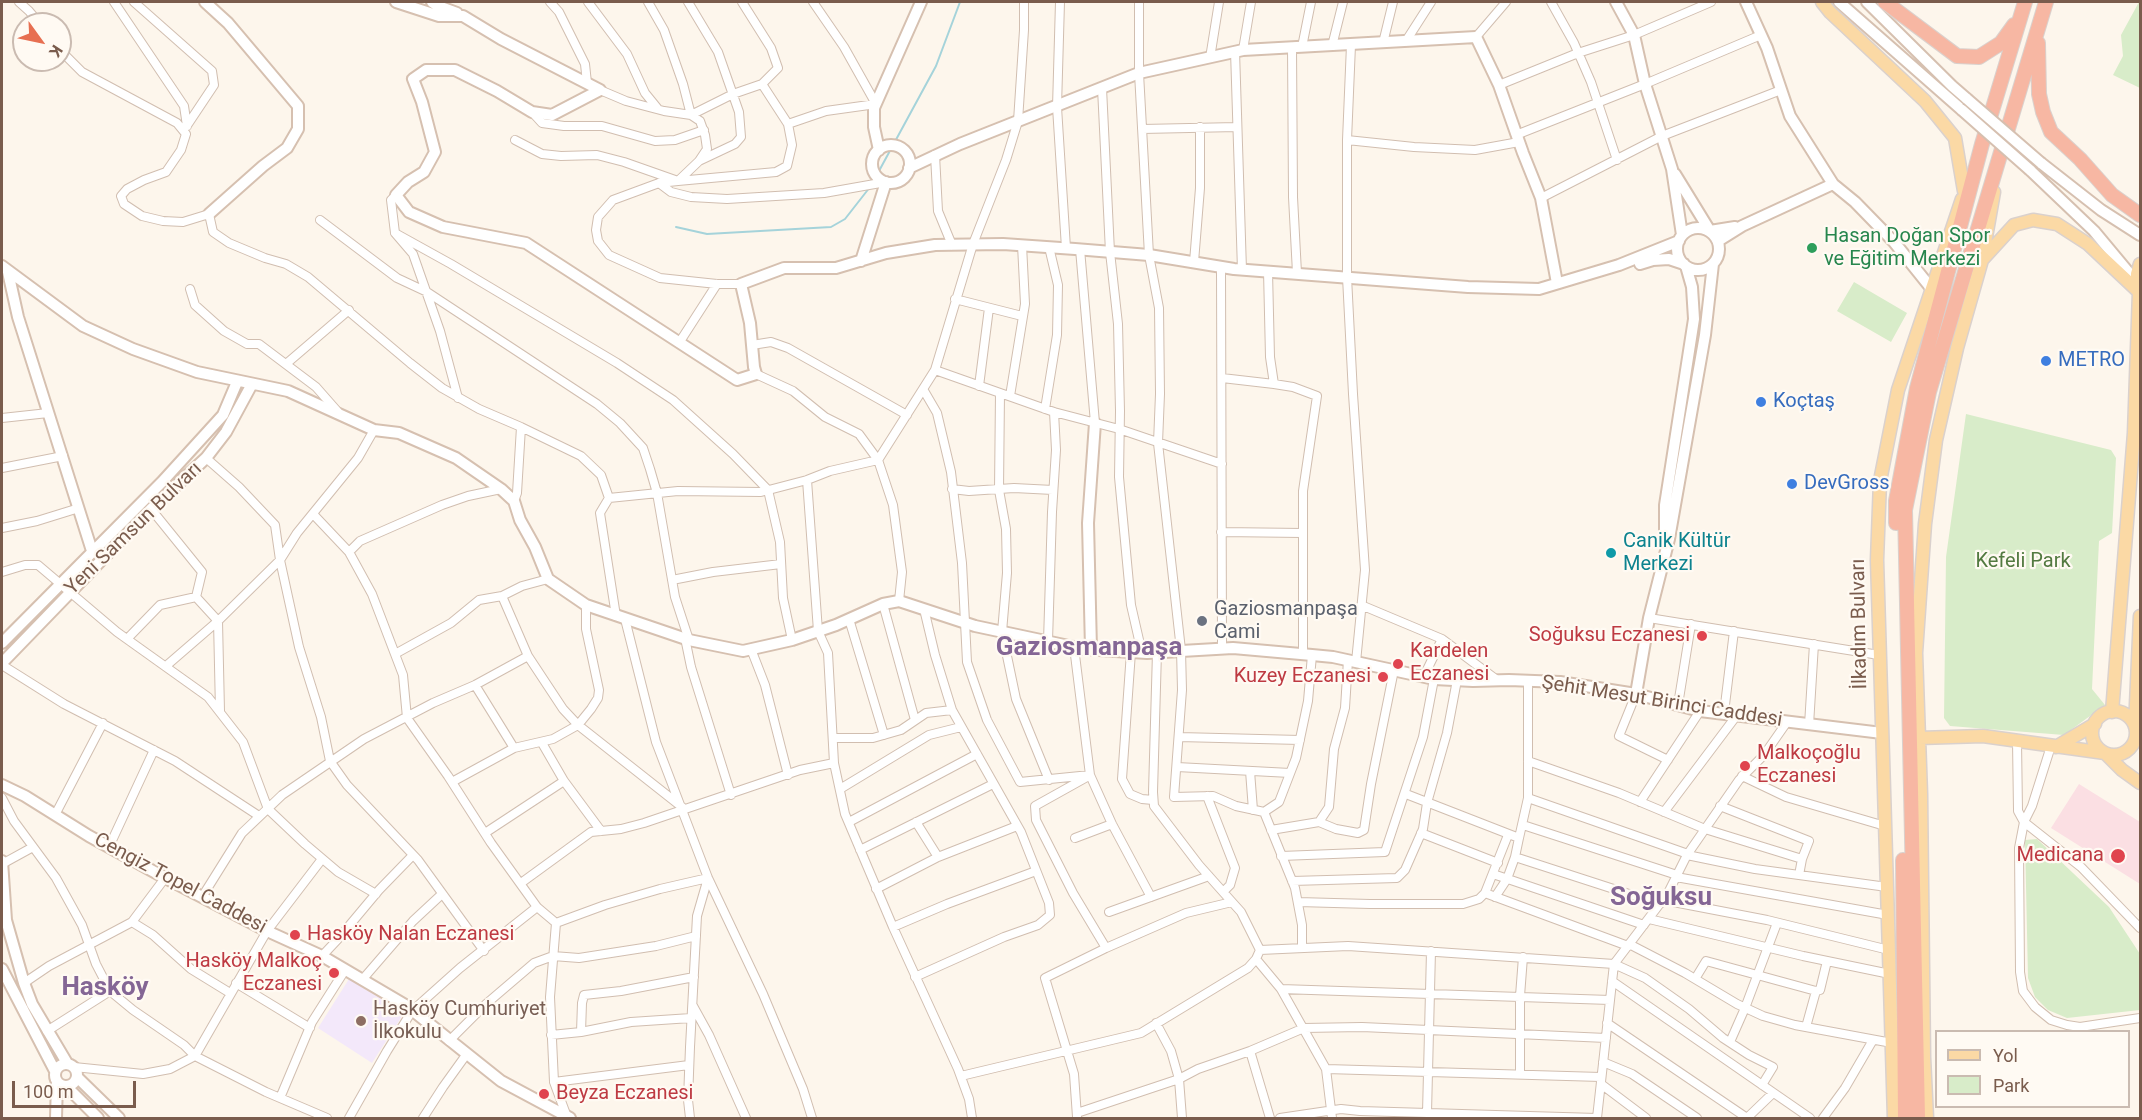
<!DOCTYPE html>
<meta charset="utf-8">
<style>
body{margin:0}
#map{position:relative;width:2142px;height:1120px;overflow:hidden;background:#fdf6ec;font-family:Roboto,sans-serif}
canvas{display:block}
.frame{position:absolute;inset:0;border:3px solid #7a5c4d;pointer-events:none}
.legend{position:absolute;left:1935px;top:1030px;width:195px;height:78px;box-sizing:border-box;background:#fffaf3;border:2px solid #cabbb1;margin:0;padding:8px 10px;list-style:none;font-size:18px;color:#7a5c4d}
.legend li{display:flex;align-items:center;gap:12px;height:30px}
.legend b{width:30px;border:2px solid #cabbb1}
.north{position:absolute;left:12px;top:12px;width:60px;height:60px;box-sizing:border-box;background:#fffaf3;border:2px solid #cabbb1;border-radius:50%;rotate:123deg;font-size:16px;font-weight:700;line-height:24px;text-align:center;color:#7a5c4d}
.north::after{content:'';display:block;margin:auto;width:21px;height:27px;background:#e76f51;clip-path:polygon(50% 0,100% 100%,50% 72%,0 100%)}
.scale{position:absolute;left:12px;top:1081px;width:124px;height:27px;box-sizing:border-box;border:3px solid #7a5c4d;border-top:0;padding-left:8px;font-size:18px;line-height:21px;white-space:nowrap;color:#7a5c4d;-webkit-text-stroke:4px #fffaf3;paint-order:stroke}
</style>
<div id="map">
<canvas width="2142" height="1120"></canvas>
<div class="frame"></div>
<ul class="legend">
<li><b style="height:8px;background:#fbd9a5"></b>Yol</li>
<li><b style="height:16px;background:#d8ecc9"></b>Park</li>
</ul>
<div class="north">K</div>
<div class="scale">100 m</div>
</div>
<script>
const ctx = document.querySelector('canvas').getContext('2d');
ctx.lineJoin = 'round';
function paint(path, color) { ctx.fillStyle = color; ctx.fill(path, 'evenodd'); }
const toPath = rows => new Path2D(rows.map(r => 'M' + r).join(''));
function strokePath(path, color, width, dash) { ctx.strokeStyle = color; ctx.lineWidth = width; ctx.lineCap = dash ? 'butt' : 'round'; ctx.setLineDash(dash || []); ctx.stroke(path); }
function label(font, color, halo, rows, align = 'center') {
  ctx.font = font + ' Roboto,sans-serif'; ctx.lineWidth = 4.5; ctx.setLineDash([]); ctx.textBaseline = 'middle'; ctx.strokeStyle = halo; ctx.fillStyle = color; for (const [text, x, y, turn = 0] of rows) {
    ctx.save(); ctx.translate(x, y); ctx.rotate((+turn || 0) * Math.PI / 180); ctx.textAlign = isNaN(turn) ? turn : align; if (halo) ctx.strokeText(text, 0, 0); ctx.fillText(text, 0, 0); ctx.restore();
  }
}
paint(toPath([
 [349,979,404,1013,372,1063,318,1028]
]), '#f3e8fa');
paint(toPath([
 [2079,784,2140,822,2140,884,2051,828]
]), '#fbdfe3');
paint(toPath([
 [2139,2,2140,2,2140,88,2113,75,2123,56,2121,35],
 [1854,282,1907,313,1891,342,1837,311],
 [1966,414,2111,450,2116,458,2112,533,2099,541,2092,689,2105,705,2064,735,1950,726,1944,718,1946,557],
 [2037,839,2109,907,2140,954,2140,1010,2067,1018,2048,1010,2035,997,2028,978,2025,840]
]), '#d8ecc9');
strokePath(toPath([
 [873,182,936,66,960,2],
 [676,227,707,234,831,227,845,219,870,187]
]), '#a5d3da', 2);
const street = toPath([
 [19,2,29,11,40,24],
 [114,2,184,106,187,126],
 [134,2,212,71,214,85,188,124],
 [550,2,559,12,585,64,587,83],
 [588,2,627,54,645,93,658,109],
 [648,2,664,30,683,84,691,115,733,94,762,84,778,68,771,48,742,2],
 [688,2,718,52,739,112,741,137,735,144,699,161],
 [1060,2,1057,107,1066,248],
 [1139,2,1139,73,1149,255,1159,308,1160,394,1158,443,1181,650,1182,690,1174,797,1213,796,1236,806,1264,812],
 [1551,2,1574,43,1591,82,1617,160],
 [1476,37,1506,2],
 [1406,41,1431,2],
 [1383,43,1393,2],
 [1351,45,1347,140,1347,277,1353,394,1365,570,1356,662],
 [1332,46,1343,2],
 [1292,47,1293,197,1297,273],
 [1302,47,1311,2],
 [60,50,82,72,177,123,186,134,181,150,166,172,144,180,127,189,121,196,124,204,142,216,163,221,183,222,209,214,213,232,229,243,265,258,286,264,308,277,410,363,442,388,479,409,521,427,517,493,514,501],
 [1243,50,1251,2],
 [1235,51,1242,270],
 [1210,58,1219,2],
 [1499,85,1578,53,1634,35,1711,2],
 [1102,88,1110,252,1118,324,1120,411,1119,477,1131,605,1142,653],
 [600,90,626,101,664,111,691,115,700,121,705,135,707,149,699,161,678,181,659,183,613,200,598,217,596,230,598,241,609,255,660,278,717,284,741,284],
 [532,112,542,123,564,126,602,126,655,141,675,140,704,130],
 [788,124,826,111,876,104,844,47,813,2],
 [1142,129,1237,127],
 [1516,135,1645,84,1761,35],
 [515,140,542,154,561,156,597,155,624,162,678,181,776,172,787,166,792,145,788,124,762,84],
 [1347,140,1414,147,1475,150,1519,142],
 [935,155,938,211,952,245],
 [659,183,671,192,691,197,727,199,824,193,886,182],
 [396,195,391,200,395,233,413,254,440,331,458,398],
 [1541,198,1662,136,1781,90],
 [320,220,397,278,427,292,597,404,620,423,643,448,650,469,657,493,675,597,689,640],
 [395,233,451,264,617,363,673,400,733,454,768,490,780,542,783,598,792,640],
 [1080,249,1095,423],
 [1194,262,1200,188,1200,127],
 [1221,267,1222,648],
 [1268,271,1270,357,1274,384,1293,387,1317,396,1303,491,1303,654],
 [190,289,195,305,224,331,247,344,259,344,316,387,338,412],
 [955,299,1022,316],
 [679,343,717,284],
 [752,345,771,342,788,348,907,415],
 [286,364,349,310],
 [935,370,1054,412,1119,429,1222,464],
 [1222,378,1274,384],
 [979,386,989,308],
 [923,389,937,413,951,472,962,563,967,662,987,720,1020,782,1090,775],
 [1000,393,999,490,1006,529,1007,573,1002,632,1016,699,1049,780],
 [1010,396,1025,304,1022,245],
 [1045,409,1057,335,1058,285,1049,247],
 [2,418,48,413],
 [521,427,581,456,601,475,609,498,678,491,761,492,807,480,830,471,878,460,859,434,825,417,793,391,756,374],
 [206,458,239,487,275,525,280,560,299,647,321,717,330,761,347,785,418,860,484,951],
 [2,468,63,456],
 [807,480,818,631,828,653,834,763,845,814,893,927,958,1069,969,1099,972,1118],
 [952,489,969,491,1014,488,1053,490],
 [609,498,600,513,616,616],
 [151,509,202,572,196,597],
 [313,514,349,552,372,594,403,675,407,718,448,776,491,843,537,907,556,923],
 [2,528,37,521,79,508],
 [1221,532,1303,533],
 [349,552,360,541,442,505,468,496,501,489],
 [2,572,25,565,38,565,117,632,208,697,243,742,268,809,305,844,338,872,376,894],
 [672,580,713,572,781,564],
 [502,596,528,656,563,709,578,725,682,807],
 [899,601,902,572,893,505,878,460,935,370,973,244,1006,160,1018,121,1024,30,1024,2],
 [883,604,915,720],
 [1361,605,1442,639,1424,676],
 [1649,618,1879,655],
 [625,619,656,742,708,878,763,994,803,1089,812,1118],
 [849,619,884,735],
 [685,638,691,667,731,795],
 [127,639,160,605,196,597,218,621,220,711],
 [1442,639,1497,680],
 [1048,641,1052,512,1056,450,1054,412],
 [1074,647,1090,775,1112,824,1151,897],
 [751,649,765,685,788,775],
 [1131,652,1122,779,1130,794,1142,799,1153,800],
 [1157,652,1153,792,1154,806,1199,865,1232,902],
 [395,654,451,623,479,600,502,596,522,586,548,579],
 [2,665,64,704,175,761,259,816],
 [166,666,218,621,280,560,297,533,358,458,374,430],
 [475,685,514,748],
 [1636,694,1619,736,1668,760],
 [1678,705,1691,624],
 [1724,713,1734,631],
 [1809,725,1814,644],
 [1179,737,1300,740],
 [833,738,873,738,901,730,926,713,952,710],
 [2017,741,2018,811,2024,822,2081,867,2140,928],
 [542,743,564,781,601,831],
 [2051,746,2032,806,2024,822,2019,848,2020,972,2023,991,2035,1007,2051,1020,2067,1025,2080,1027,2140,1018],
 [1528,761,1619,793,1705,829,1802,859],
 [1177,767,1290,773],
 [1250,771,1253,810],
 [1742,776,1786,797,1885,826],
 [1087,777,1035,806,1036,820,1073,893,1106,948],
 [452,782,514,748,553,739,578,725,591,709,598,698,599,690,586,629,586,605],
 [840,789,929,735,961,727],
 [1406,794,1519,838,1528,798,1528,681],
 [1207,796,1235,868,1230,885,1223,892],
 [2,798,14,821,56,878,82,925,96,964,110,991,133,1010,184,1045,195,1056,266,1092,327,1118],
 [1528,798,1688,854],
 [1640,802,1700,711],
 [1720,806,1809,841,1802,859,1799,875],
 [1664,812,1737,715],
 [55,815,103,723],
 [849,822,977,754],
 [916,822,938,857,1017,826],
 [1319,822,1336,829,1358,833,1364,830,1371,784,1394,670],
 [1523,825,1677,875],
 [1271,830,1319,822,1329,807,1334,749,1345,708,1348,660],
 [485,833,564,781],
 [1421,833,1498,863],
 [1075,838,1112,824],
 [109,847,154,750],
 [860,850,993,784],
 [1687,855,1755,869,1887,887],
 [1281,856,1385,852,1423,737,1434,679],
 [1515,857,1660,904],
 [2,864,33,847],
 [1493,874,1644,925],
 [1676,877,1888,915],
 [1292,881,1397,878,1405,870,1423,829,1427,803,1447,733,1457,680],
 [521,883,591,832,621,829,644,823,800,770,834,763],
 [876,889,938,857],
 [1485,893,1628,946],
 [202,897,242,833,282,795,364,739,433,703,475,685,528,656],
 [1495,897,1507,879,1515,857,1519,838],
 [1663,900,1767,920,1889,950],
 [1298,902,1370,904,1463,904,1479,899,1485,893,1508,835],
 [1109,912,1209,876],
 [1649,919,1803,956,1890,974],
 [132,922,153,935,191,969,230,993],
 [893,927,947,904,1036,871],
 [1629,944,1685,973,1737,1004,1763,1016,1795,1025,1892,1043],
 [1302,948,1302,925,1295,888,1264,812,1279,802,1296,758,1308,701,1312,655],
 [322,956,338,939,379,890,413,855],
 [1256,959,1281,989,1326,1069,1332,1118],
 [915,977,1004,937,1038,925,1050,915,1049,903,1021,832,952,710,935,655,924,609],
 [1695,979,1706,961,1816,991],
 [362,980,413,921,442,894],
 [1612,981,1810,1118],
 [24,983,49,966,132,922,165,878],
 [236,983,310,1028],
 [1281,989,1610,1000],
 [693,1006,709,1035,746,1118],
 [1156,1023,1171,1051,1179,1079,1182,1118],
 [1607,1023,1747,1118,1773,1093],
 [1806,1027,1816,991,1820,990,1827,961],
 [47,1031,110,991],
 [581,1032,631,1022,691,1018],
 [551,1035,581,1032,582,1003,584,995,621,991,694,977],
 [449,1041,486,1004,534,963,553,956,579,958,656,946,696,936],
 [1730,1042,1745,1008,1777,923],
 [1250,1051,1270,1118],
 [1603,1062,1632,1074,1697,1118],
 [74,1067,143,1074,170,1069,195,1056,267,931,322,859],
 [1326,1069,1601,1077],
 [1520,1074,1520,996,1523,957],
 [961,1076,1141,1033,1248,968,1256,959,1260,950,1348,946,1614,964,1645,978,1689,1009,1723,1038,1749,1055,1773,1067,1762,1085],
 [554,1082,550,997,556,923,605,905,660,889,708,878,697,916,690,1047,688,1100,690,1118],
 [1601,1084,1646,1118],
 [280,1098,312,1022,345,970],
 [1077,1113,1179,1079,1198,1069,1250,1051,1304,1028,1362,1027,1606,1038],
 [1427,1113,1431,951],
 [567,1117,554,1082,689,1065],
 [1077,1117,1074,1074,1045,978,1106,948,1186,913,1232,902,1241,912,1260,950],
 [349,1118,387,1051,412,1011,460,968,537,907],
 [423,1118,443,1087,466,1055],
 [1280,1118,1341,1109,1360,1111,1597,1118],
 [1597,1118,1614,964,1668,893,1687,855,1739,780,1764,755,1787,722],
 [1823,1118,1845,1088,1873,1040]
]);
const secondary = toPath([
 [205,2,228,23,298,106,298,129,287,148,263,166,209,214],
 [396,2,439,16,463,16,501,39,600,90],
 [432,2,438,6,457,13],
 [1616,2,1634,35,1645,84,1672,169,1682,235],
 [1746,2,1767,48,1790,116,1833,184,1855,202,1894,242,1931,288],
 [1839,2,1962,110],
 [1867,2,1952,86,1967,99],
 [600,90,552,115,532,112,497,91,455,70,426,70,413,79,422,102,435,152,424,172,408,182,396,195,409,212,443,227,526,243,737,380,756,374,754,367,750,323,741,284,784,268,836,268,886,253,935,245,1003,244,1075,249,1149,255,1234,269,1468,287,1539,289,1619,265,1679,241],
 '872 164a19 19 0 1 1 38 0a19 19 0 1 1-38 0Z',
 [879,150,874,127,874,108,921,2],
 [2041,163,2101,210,2140,235],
 [909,168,960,144,1139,73,1243,50,1476,37,1499,85,1523,153,1541,198,1557,283],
 [2030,170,2094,231,2129,273,2136,287],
 [1675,174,1710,231,1735,227],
 '1677 249a21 21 0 1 1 42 0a21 21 0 1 1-42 0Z',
 [1718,241,1742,226,1833,184],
 [861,261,886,182],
 [1640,264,1653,260,1669,259,1684,264],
 [2,266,83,326,133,349,197,372,288,391,374,430,399,433,456,458,501,489,514,501,520,520,535,547,548,579,586,605,689,640,743,651,792,640,836,625,883,604,899,601,975,626,1083,649,1147,653,1233,648,1312,655,1333,657,1434,679,1473,681,1509,680,1560,682,1636,694,1700,711,1882,733],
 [8,272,18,317,92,551],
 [1665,534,1665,505,1694,319,1692,287,1686,266],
 [2,643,162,482,223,415,237,382],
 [1091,649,1088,523,1095,423],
 [2,663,151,509,206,458,226,432,252,384],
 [1636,694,1649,618,1669,539,1705,335,1713,264],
 [2,785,25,796,89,836,158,874,267,931,322,956,407,1006,501,1081,570,1118],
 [2,861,6,920,24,983,32,1004,67,1063],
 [2,969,55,1071],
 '55 1075a11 11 0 1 1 22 0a11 11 0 1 1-22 0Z',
 [77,1077,119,1118],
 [66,1086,98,1118],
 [56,1118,57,1082]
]);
const primary = toPath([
 [1822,2,1830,12,1925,101,1955,138,1964,191],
 [1982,260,2014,225,2033,220,2057,224,2088,244,2139,292,2134,433,2112,712],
 [2140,264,2137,274,2137,283,2140,294],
 '2092 733a22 22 0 1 1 44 0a22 22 0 1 1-44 0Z',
 [2135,726,2140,616],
 [1919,738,1983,736,2105,753,2122,770,2140,783],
 [2056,747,2095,724],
 [1894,1118,1877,560,1880,481,1898,390,1962,199],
 [1927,1118,1924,1057,1921,794,1916,653,1925,524,1936,440,1957,348,1982,260,1994,192]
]);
const highway = toPath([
 [1885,2,1957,56,1979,57,2001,43,2014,25],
 [2038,43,2039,94,2043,112,2051,132,2080,159,2112,195,2140,215],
 [1896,523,1896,501,1917,388,1982,144,2025,2],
 [1903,860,1905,1118],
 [1918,1118,1905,510,1929,392,2046,2]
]);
strokePath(street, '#d1beb0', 10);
strokePath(secondary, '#d6c0b0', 14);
strokePath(primary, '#dad1cd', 15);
strokePath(highway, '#dad1cd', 16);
strokePath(street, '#fff', 8);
strokePath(secondary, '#fff', 10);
strokePath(primary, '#fbd9a5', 12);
strokePath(highway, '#f7b7a3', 14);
const secondaryBridge = toPath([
 [1967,99,2041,163],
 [1962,110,2030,170]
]);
strokePath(secondaryBridge, '#d6c0b0', 14, []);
strokePath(secondaryBridge, '#fff', 10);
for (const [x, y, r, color] of [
 [1812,248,6,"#2e9e5b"],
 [2046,361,6,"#3f7fe0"],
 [1761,402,6,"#3f7fe0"],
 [1792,484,6,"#3f7fe0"],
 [1611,553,6,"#0f9aa8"],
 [1202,621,6,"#6b7280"],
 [1702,636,6,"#e0444e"],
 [1398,664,6,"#e0444e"],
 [1383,677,6,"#e0444e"],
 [1745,766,6,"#e0444e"],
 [2118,856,8,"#e0444e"],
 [295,935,6,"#e0444e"],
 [334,973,6,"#e0444e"],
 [361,1021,6,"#8d6e63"],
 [544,1094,6,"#e0444e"]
]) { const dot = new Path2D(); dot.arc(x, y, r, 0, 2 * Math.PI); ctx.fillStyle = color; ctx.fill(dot); strokePath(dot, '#fffaf3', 2); }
label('20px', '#27864d', '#fffaf3', [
 ["Hasan Doğan Spor",1824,237],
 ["ve Eğitim Merkezi",1824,260]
], 'left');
label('20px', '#366cbe', '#fffaf3', [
 ["METRO",2058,361],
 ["Koçtaş",1773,402],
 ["DevGross",1804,484]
], 'left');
label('20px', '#7a5c4d', '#fffaf3', [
 ["Yeni Samsun Bulvarı",134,529,-44],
 ["İlkadım Bulvarı",1860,624,-91],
 ["Şehit Mesut Birinci Caddesi",1662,702,9],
 ["Cengiz Topel Caddesi",180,884,28]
]);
label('20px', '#0d838f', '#fffaf3', [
 ["Canik Kültür",1623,542],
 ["Merkezi",1623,565]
], 'left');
label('20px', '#537a41', '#fffaf3', [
 ["Kefeli Park",2023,562]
]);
label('20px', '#5b616d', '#fffaf3', [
 ["Gaziosmanpaşa",1214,610],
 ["Cami",1214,633]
], 'left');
label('20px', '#be3a42', '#fffaf3', [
 ["Soğuksu Eczanesi",1690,636],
 ["Kardelen",1410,652,"left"],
 ["Eczanesi",1410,675,"left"],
 ["Kuzey Eczanesi",1371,677],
 ["Malkoçoğlu",1757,754,"left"],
 ["Eczanesi",1757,777,"left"],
 ["Medicana",2104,856],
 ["Hasköy Nalan Eczanesi",307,935,"left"],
 ["Hasköy Malkoç",322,962],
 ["Eczanesi",322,985],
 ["Beyza Eczanesi",556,1094,"left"]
], 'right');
label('20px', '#785e54', '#fffaf3', [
 ["Hasköy Cumhuriyet",373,1010],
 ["İlkokulu",373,1033]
], 'left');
label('bold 26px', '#846695', '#fffaf3', [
 ["Gaziosmanpaşa",1089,648],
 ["Soğuksu",1661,898],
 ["Hasköy",105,988]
]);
</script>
